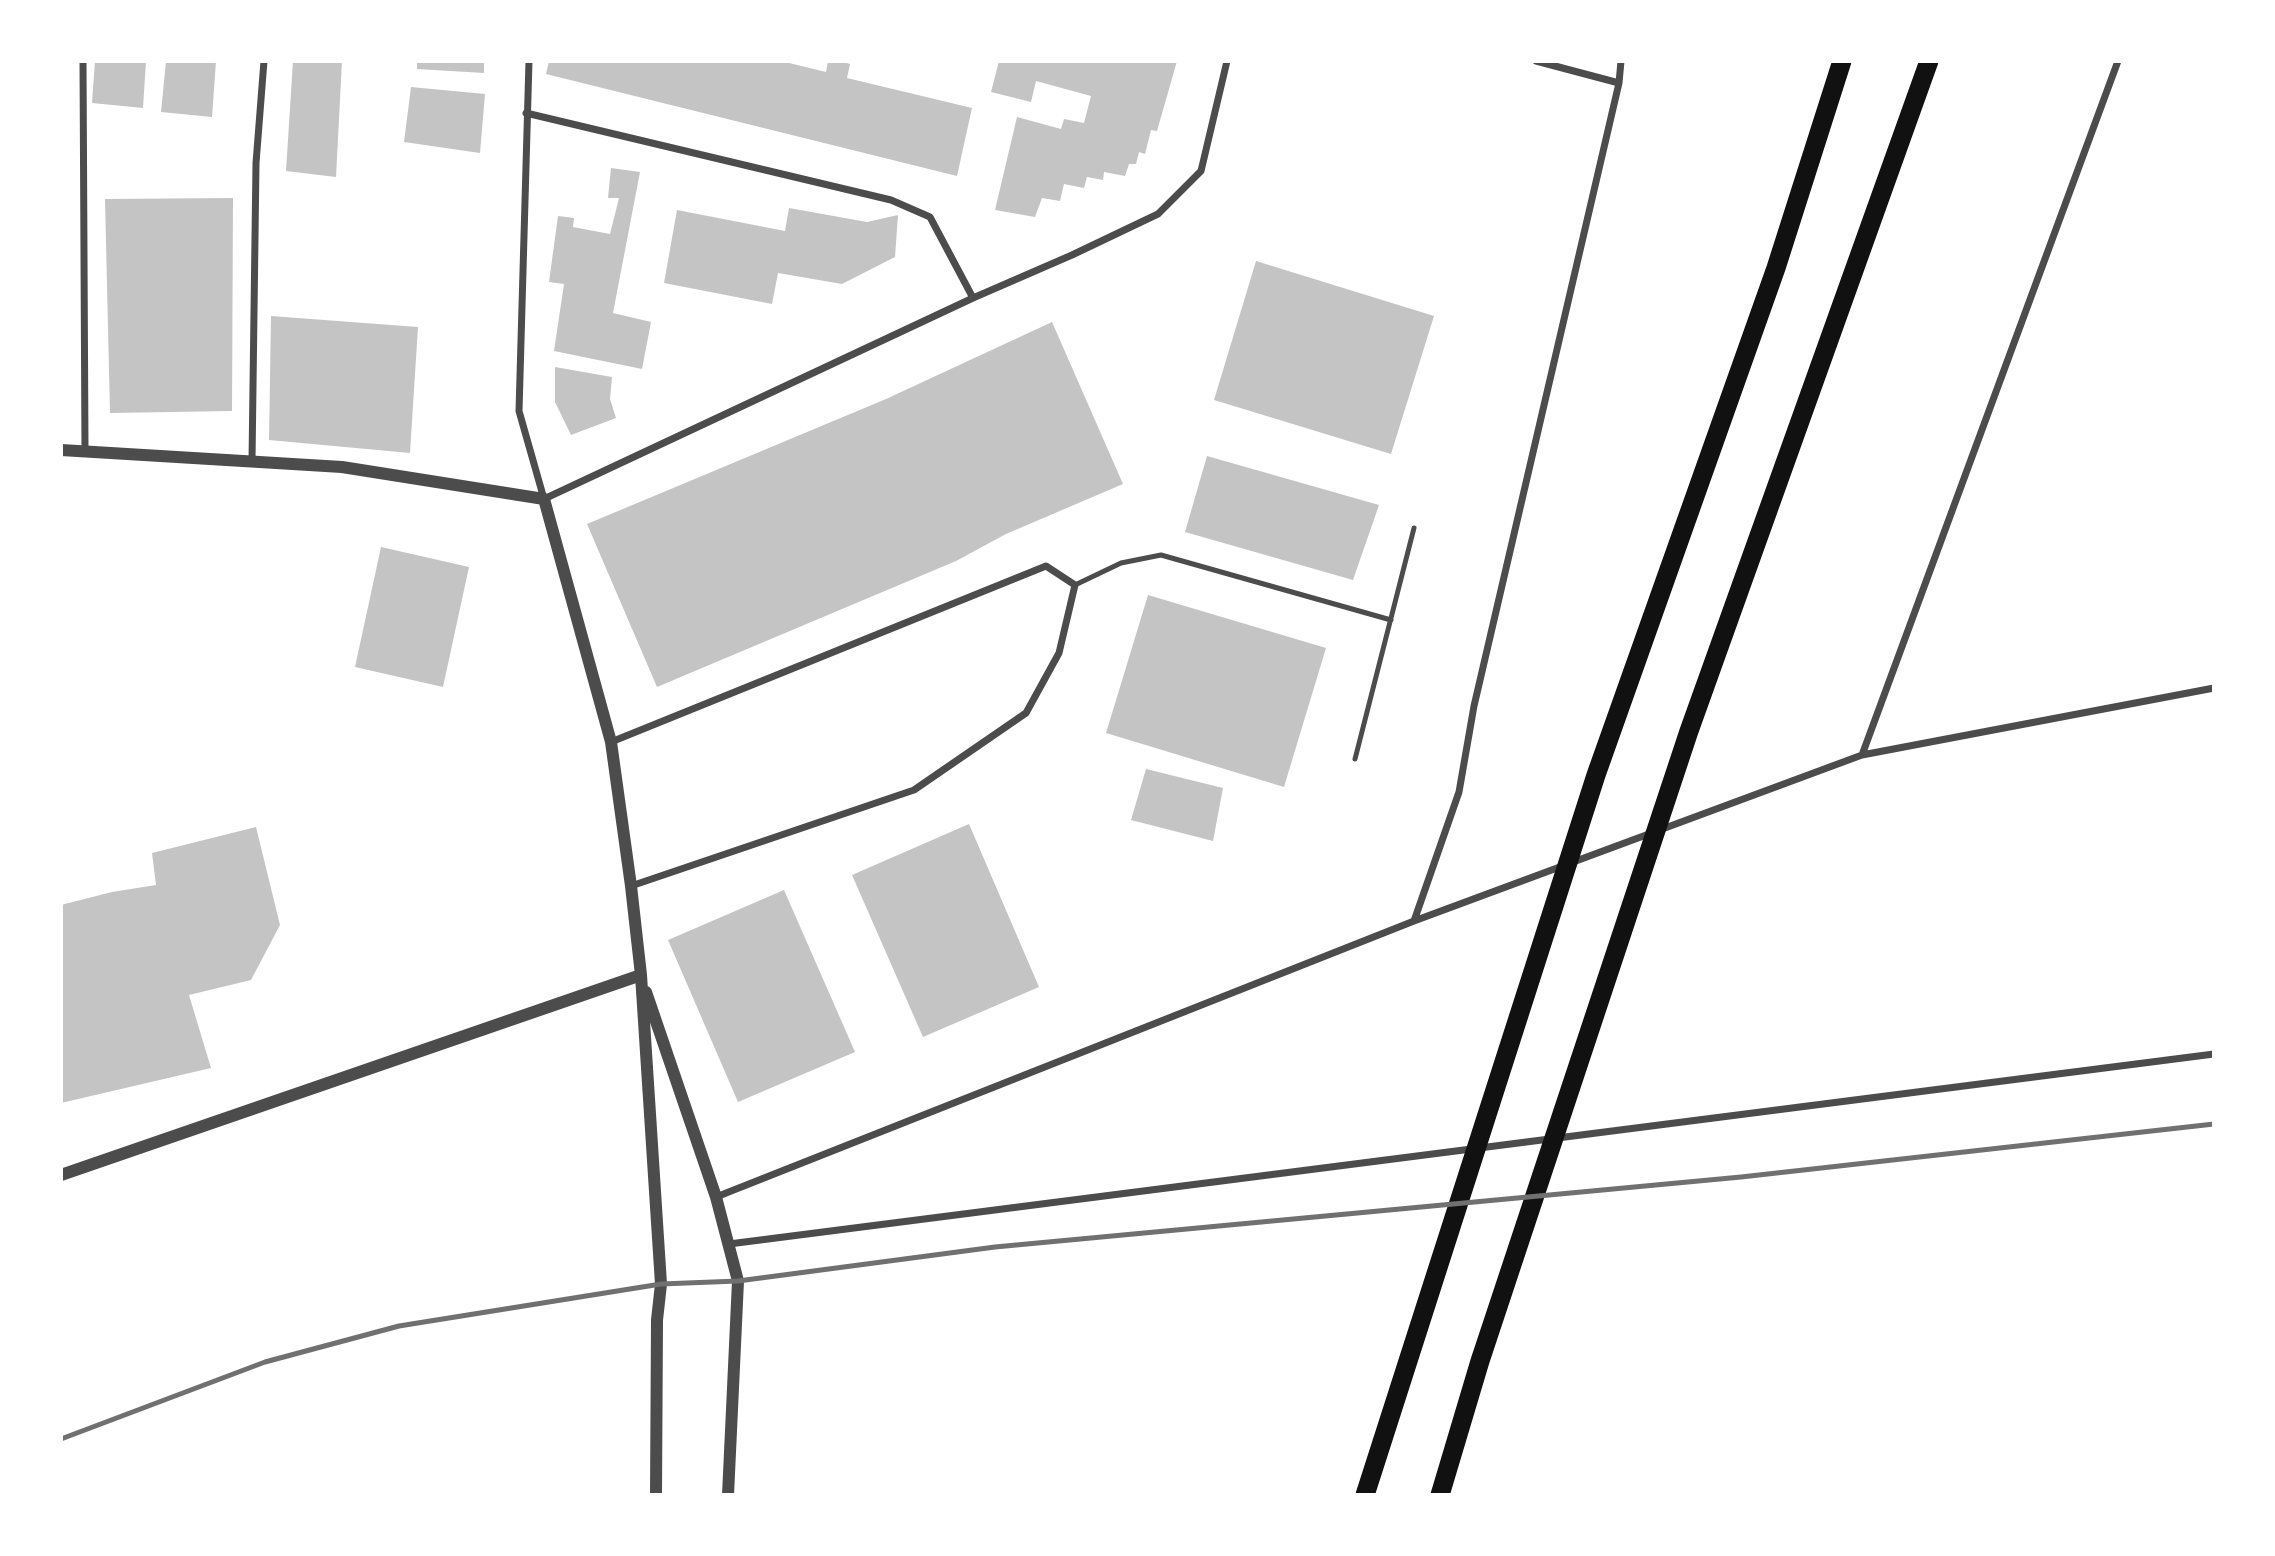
<!DOCTYPE html>
<style>
body{margin:0}
#map{position:relative;width:2275px;height:1556px;overflow:hidden;background:#fff;font-family:"Work Sans",sans-serif}
canvas{display:block}
.frame{position:absolute;inset:0;border:63px solid #fff;pointer-events:none}
</style>
<div id="map">
<canvas width="2275" height="1556"></canvas>
<div class="frame"></div>
</div>
<script>
const ctx = document.querySelector('canvas').getContext('2d');
ctx.lineJoin = 'round';
function paint(path, color) { ctx.fillStyle = color; ctx.fill(path, 'evenodd'); }
const toPath = rows => new Path2D(rows.map(r => 'M' + r).join(''));
function strokePath(path, color, width, dash) { ctx.strokeStyle = color; ctx.lineWidth = width; ctx.lineCap = dash ? 'butt' : 'round'; ctx.setLineDash(dash || []); ctx.stroke(path); }
paint(toPath([
 [95,61,146,61,143,108,92,103],
 [166,61,216,61,212,117,161,112],
 [293,61,342,61,336,177,286,171],
 [417,61,484,61,484,73,417,69],
 [549,61,781,61,826,72,828,61,840,61,850,64,847,78,972,108,957,176,546,74],
 [999,61,1177,61,1157,131,1151,130,1145,154,1139,152,1136,164,1129,164,1125,176,1104,172,1103,180,1087,177,1084,188,1064,184,1060,201,1042,198,1035,217,995,210,1017,117,1061,129,1064,119,1084,123,1091,96,1036,81,1031,102,991,92],
 [411,87,485,94,480,153,404,142],
 [611,168,640,172,613,313,651,322,642,369,554,351,564,284,549,282,558,216,574,218,573,227,610,234,619,198,608,198],
 [233,198,232,411,110,413,105,199],
 [789,208,867,222,898,215,895,257,842,284,778,273,772,304,664,283,677,210,785,231],
 [1256,261,1434,316,1391,454,1214,400],
 [271,316,418,327,410,453,269,440],
 [1052,322,1123,484,1006,534,956,561,657,687,587,524,886,399],
 [555,367,612,377,610,399,616,418,571,435,555,402],
 [1207,456,1379,505,1353,580,1185,532],
 [381,547,469,567,443,687,355,667],
 [1148,595,1326,648,1284,787,1106,733],
 [1146,769,1223,788,1213,841,1131,820],
 [969,824,1039,987,923,1037,852,875],
 [256,827,280,925,251,980,189,995,211,1068,61,1103,61,905,112,892,156,885,152,853],
 [784,890,855,1052,738,1102,668,940]
]), '#c4c4c4');
strokePath(toPath([
 [1075,585,1121,563,1161,555,1391,620],
 [1355,759,1414,528]
]), '#4c4c4c', 5);
strokePath(toPath([
 [83,61,85,450],
 [529,61,519,411,544,499,973,298,1072,255,1158,214,1201,171,1227,61],
 [1536,61,1619,83],
 [526,113,891,200,930,217,973,298],
 [252,461,256,163,264,61],
 [611,742,1046,566,1075,585,1059,653,1026,713,914,790,631,886],
 [1862,755,2118,61],
 [1414,921,1459,792,1474,706,1619,83,1621,61],
 [716,1197,1414,921,1862,755,2214,688],
 [729,1244,2214,1054]
]), '#4c4c4c', 7);
strokePath(toPath([
 [61,450,342,467,544,499,611,742,631,886,641,975,661,1284,657,1320,656,1495],
 [646,992,716,1197,738,1281,728,1495],
 [61,1175,641,975]
]), '#4c4c4c', 12);
strokePath(toPath([
 [1365,1495,1596,775,1776,268,1842,61],
 [1440,1495,1480,1361,1689,731,1929,61]
]), '#111', 19);
strokePath(toPath([
 [61,1439,265,1362,399,1326,661,1284,738,1281,995,1247,1741,1177,2214,1124]
]), '#707070', 5);
</script>
